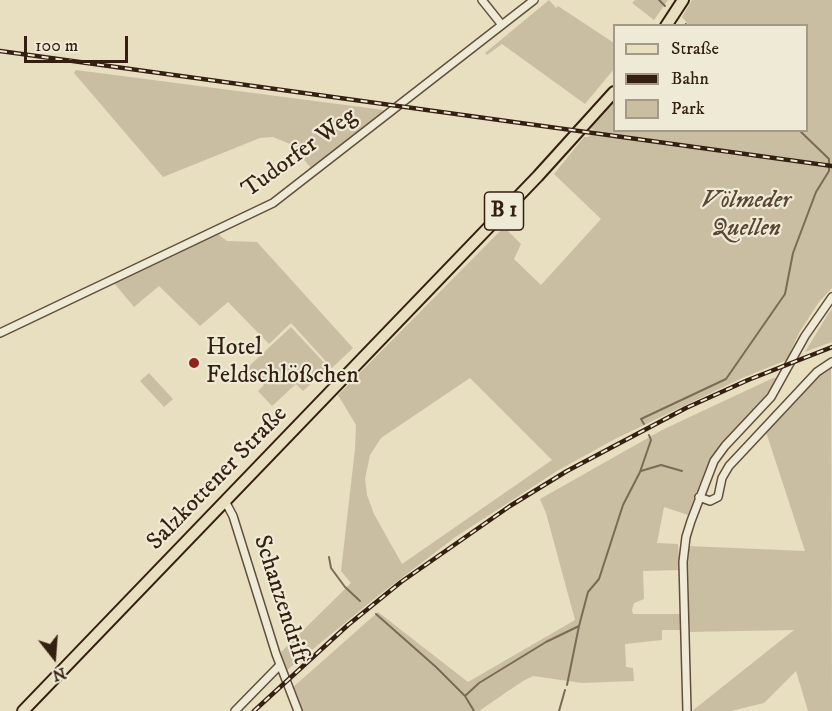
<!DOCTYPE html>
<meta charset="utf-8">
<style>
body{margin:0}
#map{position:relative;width:832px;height:711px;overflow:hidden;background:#e7dfc0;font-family:"IM FELL DW Pica",serif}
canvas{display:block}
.legend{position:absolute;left:613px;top:24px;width:195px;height:108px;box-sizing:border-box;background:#efead6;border:2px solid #a49987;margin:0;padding:8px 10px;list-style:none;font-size:18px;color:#341f10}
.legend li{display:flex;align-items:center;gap:12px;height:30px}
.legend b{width:30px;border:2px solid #a49987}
.north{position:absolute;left:24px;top:627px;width:60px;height:60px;-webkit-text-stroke:4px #efead6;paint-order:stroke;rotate:163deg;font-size:16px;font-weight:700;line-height:24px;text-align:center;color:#341f10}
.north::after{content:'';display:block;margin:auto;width:21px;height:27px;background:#341f10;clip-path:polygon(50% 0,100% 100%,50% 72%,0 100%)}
.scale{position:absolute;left:24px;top:36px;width:104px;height:27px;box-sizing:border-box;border:3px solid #341f10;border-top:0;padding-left:8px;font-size:18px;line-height:21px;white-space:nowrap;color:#341f10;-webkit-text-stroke:4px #efead6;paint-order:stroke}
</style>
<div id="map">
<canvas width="832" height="711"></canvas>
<ul class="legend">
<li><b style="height:8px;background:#e7dfc0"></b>Straße</li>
<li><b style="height:8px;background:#341f10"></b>Bahn</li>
<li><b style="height:16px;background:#c9bea2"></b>Park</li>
</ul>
<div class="north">N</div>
<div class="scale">100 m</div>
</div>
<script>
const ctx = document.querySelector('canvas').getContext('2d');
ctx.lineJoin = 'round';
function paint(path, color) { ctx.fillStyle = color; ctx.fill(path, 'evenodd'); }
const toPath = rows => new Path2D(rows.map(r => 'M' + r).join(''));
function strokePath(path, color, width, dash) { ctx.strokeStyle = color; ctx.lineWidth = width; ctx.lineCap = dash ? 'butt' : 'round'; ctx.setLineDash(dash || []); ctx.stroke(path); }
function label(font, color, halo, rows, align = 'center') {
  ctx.font = font + ' "IM FELL DW Pica",serif'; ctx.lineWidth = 4.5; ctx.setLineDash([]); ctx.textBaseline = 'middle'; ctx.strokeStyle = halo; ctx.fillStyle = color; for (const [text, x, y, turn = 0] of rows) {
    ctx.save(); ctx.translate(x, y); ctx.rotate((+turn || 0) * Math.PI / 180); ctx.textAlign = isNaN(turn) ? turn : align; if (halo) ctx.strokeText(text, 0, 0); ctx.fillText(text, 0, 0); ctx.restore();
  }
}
paint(toPath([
 [549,0,556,8,558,6,614,43,614,69,585,104,502,44,487,55,485,53],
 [635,0,668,0,654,20,632,3],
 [692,0,832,0,832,288,819,302,799,333,787,360,742,378,615,439,557,471,457,536,379,595,285,672,279,654,351,583,341,571,355,449,356,425,338,395,504,227,521,244,514,259,541,285,601,219,554,174,584,137,588,137,595,130,589,128,614,102,614,130,806,130,806,26,689,25,682,17],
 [470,378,552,460,402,564,374,514,367,495,365,479,370,455,381,438],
 [76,70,384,110,377,118,311,168,290,144,273,137,260,138,163,177,74,73],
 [218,234,227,241,257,242,353,348,332,368,291,323,269,344,228,302,200,326,159,286,134,307,114,283],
 [832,309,832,342,805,352,828,314],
 [291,327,329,368,303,391,296,384,272,406,258,391,264,385,247,368],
 [831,368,832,711,808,711,796,671,764,703,731,711,692,711,794,630,689,632,688,546,805,551,766,432,825,369],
 [149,373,173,399,164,407,140,381],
 [773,378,777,378,765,397,750,416,714,453,706,468,688,515,664,507,657,543,678,544,680,570,643,571,644,599,634,603,632,610,633,614,680,614,680,630,662,630,662,640,625,644,626,667,633,668,634,681,582,683,533,676,523,681,479,711,301,711,292,688,378,612,468,682,575,620,546,513,540,499,662,430]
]), '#c9bea2');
strokePath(toPath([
 [659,0,665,6],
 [686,24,687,26],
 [644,424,641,419,726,379,785,294,793,253,816,192,829,171,829,159,799,130],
 [641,471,661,465,682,471],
 [329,557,331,568,345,587,360,601],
 [376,614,436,667,465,696,474,711],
 [567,685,579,626],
 [465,696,479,683,546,642,579,626,588,592,599,579,623,505,640,472,651,440,649,435],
 [559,711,565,690]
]), '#7b6b56', 2);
const minor = toPath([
 [482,0,502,25],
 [0,333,273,203,534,0],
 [699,497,710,501,718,497,722,478,729,466,817,372,832,362],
 [225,501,233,516,276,654,298,711],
 [235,711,280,665],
 [687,711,683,562,686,537,691,521,714,461,725,446,771,397,805,336,832,297]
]);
const primary = toPath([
 [666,26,683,0],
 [23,711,538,176,614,92]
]);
strokePath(minor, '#614f3c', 10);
strokePath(primary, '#341f10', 14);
strokePath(minor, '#efead6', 7);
strokePath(primary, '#e7dfc0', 10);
const rail = toPath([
 [0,51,832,166],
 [254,711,348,625,401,582,510,506,567,471,686,408,748,380,832,347]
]);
strokePath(rail, '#341f10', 4.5);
strokePath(rail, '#efead6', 2, [7]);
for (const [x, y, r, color] of [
 [194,363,6,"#8f2418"]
]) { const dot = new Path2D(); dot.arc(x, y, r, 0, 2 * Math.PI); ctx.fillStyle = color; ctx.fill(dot); strokePath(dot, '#efead6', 2); }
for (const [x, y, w] of [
 [504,211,39]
]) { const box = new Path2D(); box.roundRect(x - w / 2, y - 19, w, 38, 4.5); ctx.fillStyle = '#efead6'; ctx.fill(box); strokePath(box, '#341f10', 1.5); }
label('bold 22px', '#341f10', null, [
 ["B 1",504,211]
]);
label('24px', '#341f10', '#efead6', [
 ["Tudorfer Weg",300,154,-36],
 ["Salzkottener Straße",218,479,-46],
 ["Schanzendrift",280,600,72]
]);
label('italic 24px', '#594734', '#efead6', [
 ["Völmeder",746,202],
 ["Quellen",746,230]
]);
label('24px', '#341f10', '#efead6', [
 ["Hotel",206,349],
 ["Feldschlößchen",206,377]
], 'left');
</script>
